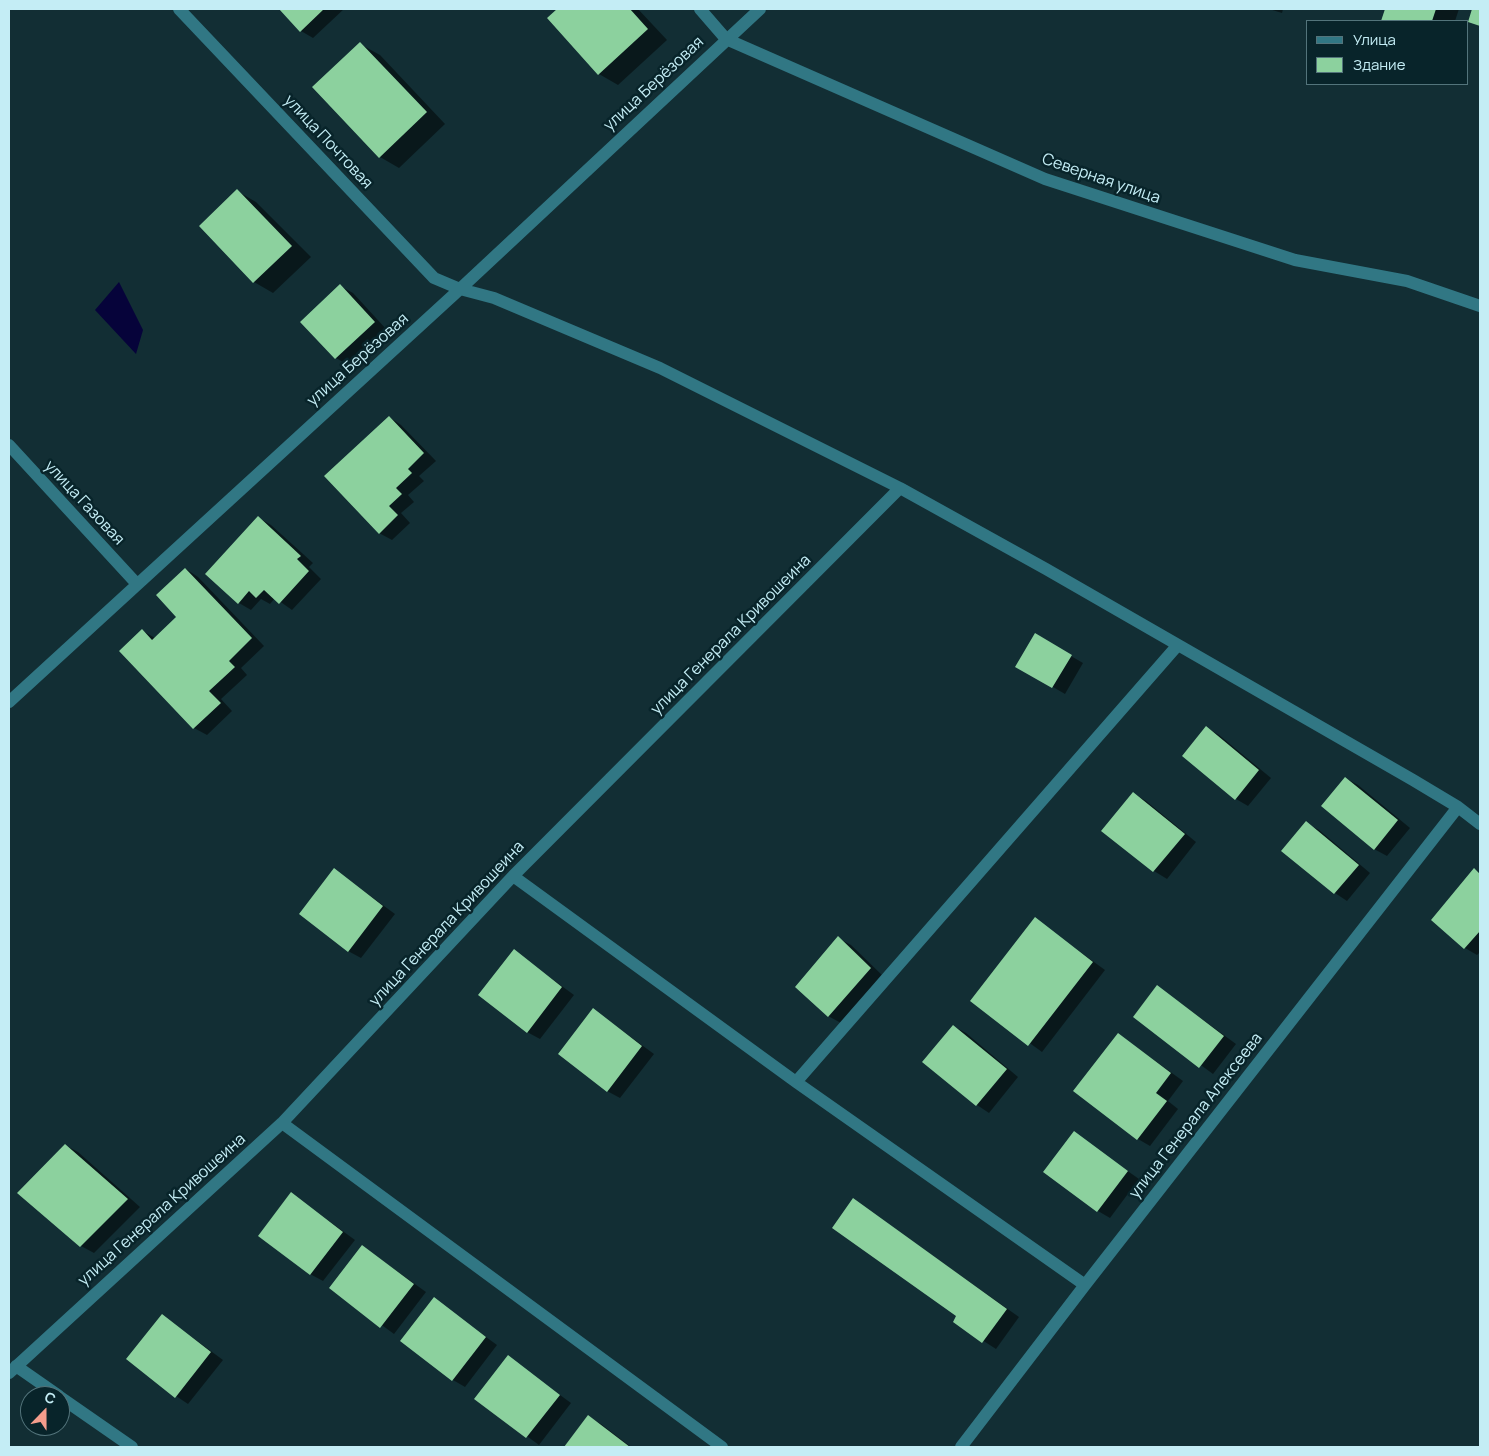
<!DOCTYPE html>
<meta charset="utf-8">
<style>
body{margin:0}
#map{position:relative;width:1489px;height:1456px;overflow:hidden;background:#122e34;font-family:Manrope,sans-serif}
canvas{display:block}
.frame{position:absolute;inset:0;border:10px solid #c4edf5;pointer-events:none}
.legend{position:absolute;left:1306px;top:20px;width:162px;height:65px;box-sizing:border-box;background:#08242a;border:1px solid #53747b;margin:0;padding:6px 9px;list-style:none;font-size:15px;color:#c4edf5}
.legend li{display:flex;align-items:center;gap:10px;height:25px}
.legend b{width:25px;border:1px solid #53747b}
.north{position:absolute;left:20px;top:1386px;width:50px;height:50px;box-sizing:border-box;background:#08242a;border:1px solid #53747b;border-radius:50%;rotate:22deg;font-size:14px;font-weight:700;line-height:20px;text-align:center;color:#c4edf5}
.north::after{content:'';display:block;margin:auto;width:18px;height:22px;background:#f49d8c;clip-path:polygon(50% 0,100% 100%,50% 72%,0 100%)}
</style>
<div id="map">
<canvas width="1489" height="1456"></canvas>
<div class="frame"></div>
<ul class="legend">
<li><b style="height:6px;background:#317784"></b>Улица</li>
<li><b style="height:14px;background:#8cd19e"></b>Здание</li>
</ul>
<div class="north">С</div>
</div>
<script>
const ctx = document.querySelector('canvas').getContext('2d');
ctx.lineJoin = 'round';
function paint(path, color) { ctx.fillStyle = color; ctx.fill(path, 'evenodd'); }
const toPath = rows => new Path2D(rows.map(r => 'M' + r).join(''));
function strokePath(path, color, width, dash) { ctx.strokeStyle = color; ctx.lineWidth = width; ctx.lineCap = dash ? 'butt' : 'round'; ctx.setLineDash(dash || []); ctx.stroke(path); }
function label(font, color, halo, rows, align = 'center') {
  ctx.font = font + ' Manrope,sans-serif'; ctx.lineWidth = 5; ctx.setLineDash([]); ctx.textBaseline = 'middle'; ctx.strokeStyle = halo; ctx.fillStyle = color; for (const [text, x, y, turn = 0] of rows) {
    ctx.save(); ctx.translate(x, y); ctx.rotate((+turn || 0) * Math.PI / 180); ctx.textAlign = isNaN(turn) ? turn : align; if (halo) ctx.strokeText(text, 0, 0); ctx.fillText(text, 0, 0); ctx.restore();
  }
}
paint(toPath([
 [119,282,143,330,136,354,95,310]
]), '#06033a');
paint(toPath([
 [280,9,344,9,313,38,301,31],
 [559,9,638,9,667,40,618,85,599,74,548,18],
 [1269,9,1283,9,1282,13],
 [1386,9,1459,9,1455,21,1382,21],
 [360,44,380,55,445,124,399,168,380,157],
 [237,191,256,202,311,257,273,293,254,282,200,226],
 [340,286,353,293,387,330,348,365,336,358],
 [389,417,401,425,436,461,419,476,424,481,408,495,414,502,401,513,410,523,392,540,379,533],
 [259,518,271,525,313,563,309,567,321,579,292,610,275,598,270,604,261,599,251,610,239,603],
 [186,569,198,577,264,646,241,668,247,675,221,699,232,711,207,735,194,728,121,651,143,631,155,638,178,617],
 [1035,635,1083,663,1065,694,1017,666],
 [1207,728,1219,735,1271,778,1248,806,1236,799],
 [1345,778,1358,785,1410,828,1387,856,1374,849],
 [1133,793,1146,801,1196,842,1167,879,1154,871,1103,830],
 [1306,823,1319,830,1370,873,1347,901,1335,893,1283,850],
 [335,870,395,914,361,958,348,951],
 [1475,870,1480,873,1480,952,1477,955,1465,948],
 [1035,919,1105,970,1042,1052,972,1001],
 [838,938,851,945,883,976,841,1023,828,1016],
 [514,951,574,995,540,1039,527,1032],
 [1157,986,1236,1044,1213,1074,1134,1016],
 [594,1010,654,1054,620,1098,607,1091],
 [953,1026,966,1033,1018,1077,989,1113,977,1105,924,1061],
 [1118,1034,1183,1081,1168,1101,1178,1109,1150,1146,1138,1139],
 [1074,1133,1139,1179,1110,1218,1098,1211],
 [65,1145,78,1152,140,1207,94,1253,81,1246,19,1193],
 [292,1194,355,1240,323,1281,310,1274],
 [854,1200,1019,1317,996,1349,954,1322,958,1316],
 [362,1246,426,1292,394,1334,331,1288],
 [434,1299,497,1345,465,1387,453,1380],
 [162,1315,223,1360,188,1404,176,1396],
 [508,1357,571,1403,539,1445,476,1399],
 [589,1417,601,1424,631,1447,565,1447]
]), '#0007');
paint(toPath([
 [279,9,324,9,300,32],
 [557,9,630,9,648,29,598,75,547,18],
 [1385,9,1436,9,1432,21,1381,21],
 [1472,9,1480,9,1480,26,1468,22],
 [360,42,427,112,379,158,312,87],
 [237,189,292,246,253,283,199,226],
 [340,284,375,322,335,359,300,322],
 [389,416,424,453,408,469,412,473,396,488,402,494,389,506,398,515,379,534,324,476],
 [258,516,301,556,297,559,309,571,279,604,264,590,256,598,249,591,238,604,205,574],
 [185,568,252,638,229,661,235,667,209,691,221,703,193,729,119,651,142,629,152,640,176,617,156,595],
 [1035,633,1072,655,1052,688,1015,667],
 [1206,726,1259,770,1235,800,1182,756],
 [1345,777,1398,820,1374,850,1321,806],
 [1133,792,1185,834,1153,872,1101,831],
 [1306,821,1359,865,1334,894,1281,851],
 [334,868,383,906,348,952,299,914],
 [1474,868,1480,874,1480,931,1464,949,1431,920],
 [1035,917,1093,962,1028,1046,970,1001],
 [838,936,871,968,828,1017,795,987],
 [514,949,562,987,527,1033,478,995],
 [1157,985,1224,1036,1199,1068,1133,1017],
 [593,1008,642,1046,607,1092,558,1054],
 [953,1025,1007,1069,976,1106,922,1062],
 [1118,1033,1171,1073,1156,1093,1167,1101,1137,1140,1073,1091],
 [1074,1131,1128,1171,1097,1212,1043,1172],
 [65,1144,128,1199,80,1247,17,1193],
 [291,1192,343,1232,310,1275,258,1236],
 [853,1198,1007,1309,982,1343,953,1322,956,1316,832,1228],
 [362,1245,414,1284,380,1328,329,1288],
 [434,1297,486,1337,452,1381,400,1341],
 [162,1314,211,1352,175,1398,126,1359],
 [508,1355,560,1395,526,1438,474,1399],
 [588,1415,630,1447,564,1447]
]), '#8cd19e');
strokePath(toPath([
 [179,9,434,278,460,289,494,298,660,368,900,488,1046,569,1413,780,1458,807,1480,824],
 [700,9,726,39,1045,179,1295,260,1407,281,1480,306],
 [9,445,136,583],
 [9,702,460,289,760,9],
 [513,876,796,1082,1085,1285],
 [796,1082,1177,646],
 [282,1123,722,1447],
 [16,1366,59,1396],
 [9,1373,282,1123,513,876,900,488],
 [60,1397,132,1447],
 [961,1447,1085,1285,1458,807]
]), '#317784', 12);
label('16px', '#c4edf5', '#08242a', [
 ["улица Берёзовая",654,84,-43],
 ["улица Почтовая",328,142,47],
 ["Северная улица",1101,179,19],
 ["улица Берёзовая",358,360,-42],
 ["улица Газовая",84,503,47],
 ["улица Генерала Кривошеина",731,635,-45],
 ["улица Генерала Кривошеина",447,924,-47],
 ["улица Генерала Алексеева",1196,1116,-52],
 ["улица Генерала Кривошеина",162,1210,-42]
]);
</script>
